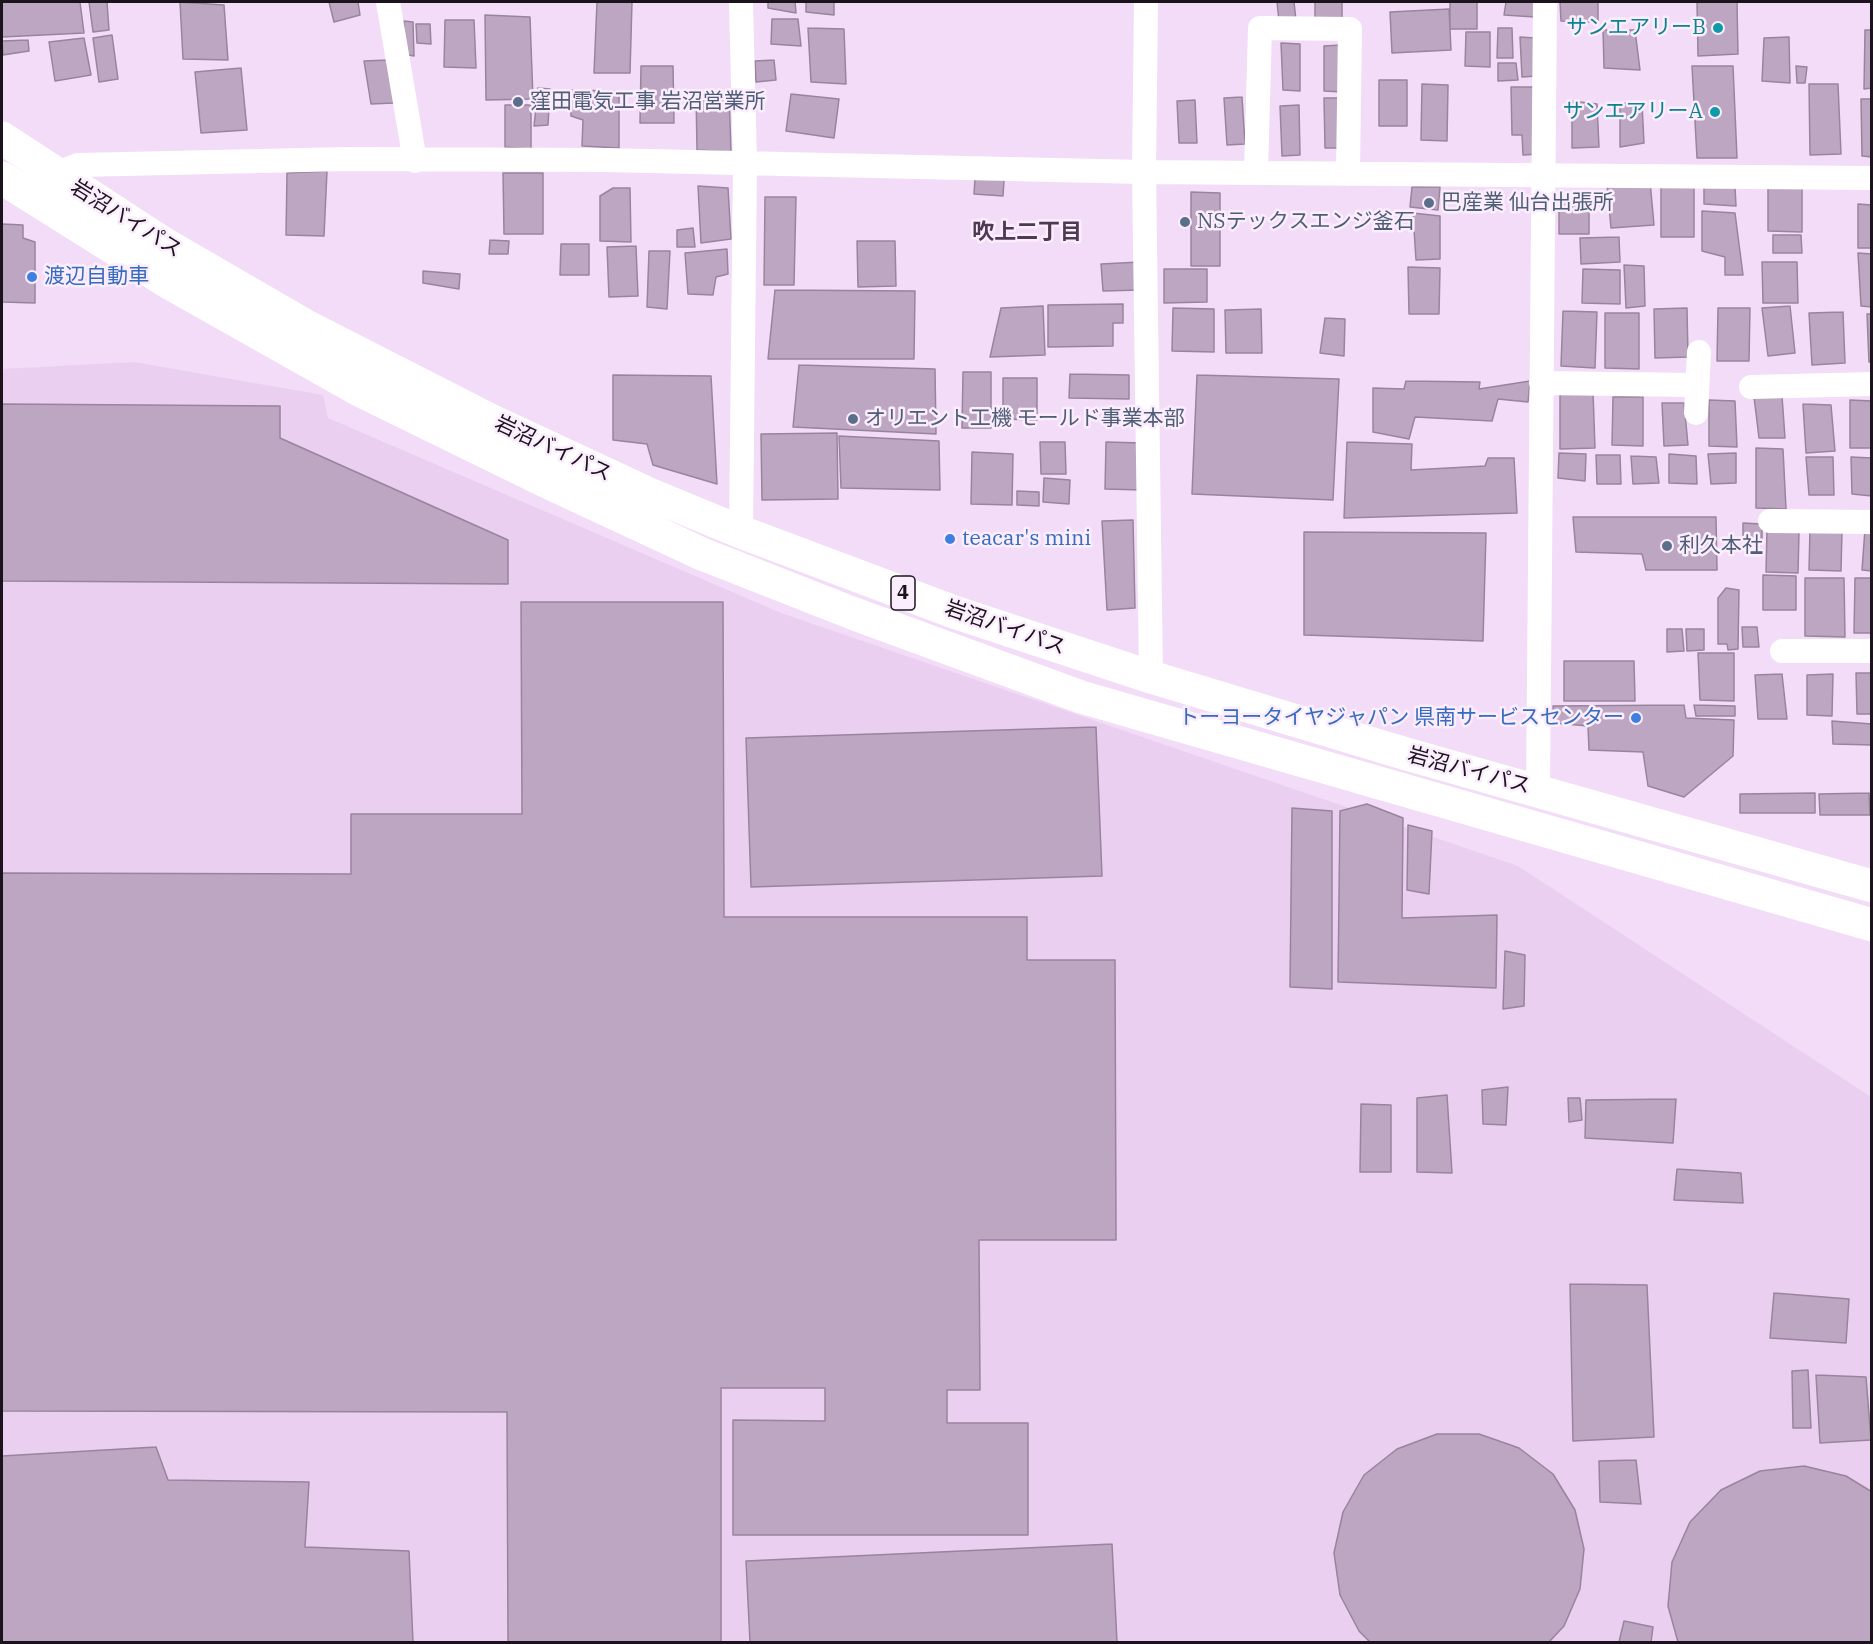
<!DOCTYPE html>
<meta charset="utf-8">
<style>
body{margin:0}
#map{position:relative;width:1873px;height:1644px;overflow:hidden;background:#f3dcf8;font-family:"IBM Plex Serif",serif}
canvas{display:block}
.frame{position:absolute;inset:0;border:3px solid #1b131c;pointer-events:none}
</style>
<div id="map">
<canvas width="1873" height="1644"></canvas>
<div class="frame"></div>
</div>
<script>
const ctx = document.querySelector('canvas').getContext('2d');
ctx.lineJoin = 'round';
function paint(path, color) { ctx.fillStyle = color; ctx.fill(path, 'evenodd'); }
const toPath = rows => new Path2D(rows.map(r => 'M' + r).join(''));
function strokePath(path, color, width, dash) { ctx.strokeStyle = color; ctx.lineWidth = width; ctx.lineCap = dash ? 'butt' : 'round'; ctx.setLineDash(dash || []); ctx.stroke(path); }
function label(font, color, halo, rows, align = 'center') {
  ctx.font = font + ' "IBM Plex Serif","Noto Sans JP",serif'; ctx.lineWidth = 5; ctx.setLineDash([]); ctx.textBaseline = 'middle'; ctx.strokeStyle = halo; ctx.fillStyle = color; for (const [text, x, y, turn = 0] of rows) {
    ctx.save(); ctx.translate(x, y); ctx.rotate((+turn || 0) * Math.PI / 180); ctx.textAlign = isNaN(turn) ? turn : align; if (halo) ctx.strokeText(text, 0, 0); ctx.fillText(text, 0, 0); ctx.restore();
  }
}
paint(toPath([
 [134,362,323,395,328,418,781,613,1518,866,1871,1097,1871,1642,2,1642,2,369]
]), '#ebcff1');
const building = toPath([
 [2,2,80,2,84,33,2,37,2,2],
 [89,2,107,2,109,30,93,32,89,2],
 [180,2,224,5,228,60,183,59,180,2],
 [329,2,358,2,360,15,334,22,329,2],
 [597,2,632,2,630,73,594,73,597,2],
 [768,2,795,2,796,13,768,8,768,2],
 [806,2,834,2,834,15,806,12,806,2],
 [1277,2,1294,2,1296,20,1279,21,1277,2],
 [1315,2,1342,2,1342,19,1315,19,1315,2],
 [1450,2,1477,2,1477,29,1450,29,1450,2],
 [1506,2,1535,2,1535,17,1504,15,1506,2],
 [1560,2,1598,2,1598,22,1561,21,1560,2],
 [1697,2,1737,2,1738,54,1698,56,1697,2],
 [1449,9,1451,50,1392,53,1390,12,1449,9],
 [485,15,530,17,533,99,486,100,485,15],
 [772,19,798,19,801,46,771,44,772,19],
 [445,20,474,20,476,68,444,67,445,20],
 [404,21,413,22,414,56,403,54,404,21],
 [416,24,430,24,431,44,417,43,416,24],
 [808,28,844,29,846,84,811,82,808,28],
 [1498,28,1512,28,1513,58,1497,58,1498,28],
 [1603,30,1635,30,1640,70,1604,68,1603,30],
 [1865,30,1872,30,1872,88,1864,89,1865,30],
 [1466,32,1490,32,1490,67,1465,66,1466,32],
 [112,35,118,79,99,82,93,38,112,35],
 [1520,37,1535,38,1537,76,1522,77,1520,37],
 [1789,37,1790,83,1762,81,1764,38,1789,37],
 [84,38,91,75,55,81,49,42,84,38],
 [28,40,29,51,3,55,2,41,28,40],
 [1281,43,1300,44,1300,91,1283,90,1281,43],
 [1341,45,1342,92,1324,91,1324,46,1341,45],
 [389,60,394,103,371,104,364,61,389,60],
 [774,60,776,80,756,82,755,61,774,60],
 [1498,63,1516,63,1518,80,1498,81,1498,63],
 [641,66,673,66,674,123,640,123,641,66],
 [1692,66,1733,66,1737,158,1697,158,1692,66],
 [1796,66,1807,67,1805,83,1797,83,1796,66],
 [241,68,247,130,201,133,195,72,241,68],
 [1379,80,1407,80,1407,126,1379,126,1379,80],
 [1422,84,1448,85,1447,141,1421,140,1422,84],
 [1809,84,1838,84,1841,154,1810,155,1809,84],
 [1511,87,1540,87,1541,154,1523,155,1522,135,1512,135,1511,87],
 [538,88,550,89,548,125,534,126,538,88],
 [570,90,619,91,619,148,582,146,583,120,571,116,570,90],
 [696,92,729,93,731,152,697,150,696,92],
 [791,94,839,99,834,138,786,131,791,94],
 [1242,97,1245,144,1227,145,1224,98,1242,97],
 [1324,98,1342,98,1341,148,1325,148,1324,98],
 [1861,99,1872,99,1872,157,1862,156,1861,99],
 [1195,100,1197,143,1179,143,1177,101,1195,100],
 [1572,101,1597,104,1599,147,1572,148,1572,101],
 [1620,103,1642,104,1644,143,1620,147,1620,103],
 [505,105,531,105,531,149,505,147,505,105],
 [1299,105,1300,155,1282,156,1280,106,1299,105],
 [327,171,324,236,286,235,287,173,327,171],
 [503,173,543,173,543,234,504,234,503,173],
 [975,178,1004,180,1003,196,974,194,975,178],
 [1650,181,1654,225,1611,228,1607,184,1650,181],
 [698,186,728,188,731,239,701,243,698,186],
 [1704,186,1735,187,1736,206,1704,204,1704,186],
 [1412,187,1440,187,1438,210,1410,207,1412,187],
 [1661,187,1694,187,1694,237,1661,237,1661,187],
 [1768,187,1802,187,1802,232,1768,231,1768,187],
 [613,188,630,188,631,242,600,241,600,196,613,188],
 [1191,192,1220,193,1220,266,1191,266,1191,192],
 [765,197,796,197,794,285,764,285,765,197],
 [1559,199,1589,199,1589,234,1559,234,1559,199],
 [1858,204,1872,205,1872,248,1858,248,1858,204],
 [1702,211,1735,213,1743,275,1725,275,1725,257,1702,251,1702,211],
 [1413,213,1440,216,1440,259,1416,260,1413,213],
 [2,224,23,225,23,238,35,242,35,303,2,302,2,224],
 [693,228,695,247,677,247,677,230,693,228],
 [1773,235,1801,235,1802,253,1773,253,1773,235],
 [1619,237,1620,262,1581,264,1580,238,1619,237],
 [490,240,509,241,508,254,489,254,490,240],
 [857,241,895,241,896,286,858,287,857,241],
 [561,244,589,244,589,275,560,275,561,244],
 [636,246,638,296,609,297,607,247,636,246],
 [727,249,728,274,716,277,713,295,688,294,685,253,727,249],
 [649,251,670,251,667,309,647,307,649,251],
 [1858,253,1872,254,1872,307,1861,306,1858,253],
 [1140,262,1141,290,1103,291,1101,264,1140,262],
 [1762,262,1797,262,1798,303,1763,303,1762,262],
 [1624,265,1644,266,1645,306,1626,308,1624,265],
 [1408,267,1440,268,1439,314,1409,314,1408,267],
 [1164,269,1207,269,1207,302,1164,303,1164,269],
 [1583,269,1620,270,1620,304,1582,303,1583,269],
 [423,271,460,274,459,289,423,283,423,271],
 [775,290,915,291,914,359,768,359,775,290],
 [1123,304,1123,323,1113,323,1113,346,1048,347,1048,305,1123,304],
 [1043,306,1045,355,990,357,1001,308,1043,306],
 [1790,306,1795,353,1768,356,1762,308,1790,306],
 [1173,308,1214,309,1214,352,1172,351,1173,308],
 [1687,308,1688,357,1655,358,1654,309,1687,308],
 [1718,308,1750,308,1749,361,1717,361,1718,308],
 [1261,309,1262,353,1226,353,1225,310,1261,309],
 [1563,311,1597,312,1595,368,1561,366,1563,311],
 [1843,312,1845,363,1812,365,1809,313,1843,312],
 [1605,313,1639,313,1639,369,1605,368,1605,313],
 [1867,314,1872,314,1872,362,1869,362,1867,314],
 [1325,318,1345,319,1344,356,1320,353,1325,318],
 [799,365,935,369,936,434,793,427,799,365],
 [963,372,991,372,991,428,962,428,963,372],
 [1070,374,1129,375,1129,399,1069,398,1070,374],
 [613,375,711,376,717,484,653,465,647,444,613,440,613,375],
 [1197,375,1339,379,1333,500,1192,494,1197,375],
 [1003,378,1037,378,1037,420,1003,419,1003,378],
 [1406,381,1480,382,1479,389,1530,381,1528,402,1498,399,1492,421,1415,417,1409,439,1373,432,1373,388,1404,389,1406,381],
 [1560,392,1593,392,1595,448,1560,449,1560,392],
 [1782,396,1785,438,1759,438,1754,397,1782,396],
 [1613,397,1643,397,1643,446,1612,445,1613,397],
 [1709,400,1735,401,1737,447,1709,446,1709,400],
 [1850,400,1872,401,1872,448,1850,448,1850,400],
 [1662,403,1684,403,1688,445,1664,446,1662,403],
 [2,404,280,406,280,438,508,540,508,584,2,581,2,404],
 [1803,404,1831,405,1835,451,1806,453,1803,404],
 [837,433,838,499,762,500,761,434,837,433],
 [839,436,939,441,940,490,841,488,839,436],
 [1040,442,1065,442,1066,474,1041,474,1040,442],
 [1106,442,1143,443,1142,490,1105,489,1106,442],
 [1347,442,1412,444,1411,470,1485,466,1488,458,1514,458,1517,513,1344,518,1347,442],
 [1756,448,1783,449,1786,509,1756,508,1756,448],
 [972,452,1013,454,1012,505,971,504,972,452],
 [1559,453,1586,454,1585,481,1558,478,1559,453],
 [1736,453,1736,483,1711,484,1708,454,1736,453],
 [1669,454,1696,456,1697,484,1669,483,1669,454],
 [1596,455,1620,455,1621,484,1597,484,1596,455],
 [1631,456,1656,457,1659,483,1633,484,1631,456],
 [1806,457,1833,457,1834,495,1809,495,1806,457],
 [1851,457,1872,458,1872,496,1852,494,1851,457],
 [1044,478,1070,480,1069,504,1043,502,1044,478],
 [1017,491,1039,492,1039,506,1017,505,1017,491],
 [1573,517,1716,517,1717,570,1646,570,1642,554,1576,552,1573,517],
 [1133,520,1135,608,1107,610,1102,521,1133,520],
 [1743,523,1762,524,1762,542,1743,540,1743,523],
 [1810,529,1842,530,1841,571,1809,570,1810,529],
 [1865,529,1872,530,1872,571,1862,570,1865,529],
 [1767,531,1799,532,1798,573,1766,572,1767,531],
 [1304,532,1486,533,1483,641,1304,635,1304,532],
 [1763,575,1796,576,1796,610,1763,610,1763,575],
 [1805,578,1844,578,1845,637,1805,636,1805,578],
 [1855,578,1872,578,1872,633,1854,633,1855,578],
 [1726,588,1739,590,1738,649,1728,650,1727,644,1718,644,1718,598,1726,588],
 [521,602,723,602,724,917,1027,917,1027,960,1115,960,1116,1240,979,1240,980,1390,947,1390,947,1423,1028,1423,1028,1535,733,1535,733,1420,825,1421,825,1388,721,1388,721,1642,508,1642,507,1412,2,1411,2,873,351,874,351,814,522,814,521,602],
 [1742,627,1757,627,1759,647,1743,647,1742,627],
 [1667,629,1682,629,1684,651,1667,652,1667,629],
 [1686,629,1704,629,1704,650,1687,651,1686,629],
 [1698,653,1734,653,1734,701,1700,700,1698,653],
 [1564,661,1634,661,1635,701,1564,701,1564,661],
 [1856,673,1872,673,1872,714,1857,714,1856,673],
 [1782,674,1787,719,1758,719,1755,675,1782,674],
 [1833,674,1832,716,1807,715,1807,675,1833,674],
 [1684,705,1686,718,1734,720,1733,756,1684,797,1648,786,1643,752,1589,750,1588,726,1554,723,1553,706,1684,705],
 [1694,705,1735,706,1735,716,1696,716,1694,705],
 [1832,721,1872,724,1872,745,1833,744,1832,721],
 [1096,727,1102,876,751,887,746,738,1096,727],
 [1815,793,1815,813,1740,813,1740,794,1815,793],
 [1869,793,1870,815,1820,815,1819,794,1869,793],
 [1367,804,1403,818,1402,918,1497,915,1496,988,1338,982,1340,811,1367,804],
 [1292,808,1332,811,1332,989,1290,987,1292,808],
 [1408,825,1432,831,1429,894,1407,890,1408,825],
 [1505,951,1525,955,1524,1006,1503,1009,1505,951],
 [1508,1087,1506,1125,1483,1124,1482,1090,1508,1087],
 [1447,1095,1452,1173,1417,1172,1417,1098,1447,1095],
 [1568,1098,1580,1098,1582,1120,1569,1122,1568,1098],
 [1676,1099,1673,1143,1585,1138,1586,1100,1676,1099],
 [1361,1104,1391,1105,1391,1172,1360,1172,1361,1104],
 [1677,1169,1741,1173,1743,1203,1674,1200,1677,1169],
 [1570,1284,1647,1285,1654,1437,1573,1441,1570,1284],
 [1774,1293,1849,1299,1846,1343,1770,1338,1774,1293],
 [1808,1370,1811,1428,1793,1428,1792,1371,1808,1370],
 [1816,1375,1866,1377,1871,1440,1820,1443,1816,1375],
 [1437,1434,1479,1434,1519,1448,1553,1474,1575,1510,1584,1549,1580,1589,1564,1626,1549,1642,1370,1642,1359,1631,1340,1595,1334,1553,1343,1512,1364,1475,1397,1449,1437,1434],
 [156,1447,168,1480,309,1482,305,1547,409,1551,413,1642,2,1642,2,1456,156,1447],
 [1636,1460,1641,1504,1600,1502,1599,1461,1636,1460],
 [1804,1466,1846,1476,1872,1492,1872,1642,1678,1642,1668,1606,1672,1562,1690,1522,1721,1490,1760,1471,1804,1466],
 [1112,1544,1117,1642,750,1642,746,1561,1112,1544],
 [1624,1621,1653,1627,1651,1642,1619,1642,1624,1621]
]);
paint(building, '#bca6c1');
strokePath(building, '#99849d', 1.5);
strokePath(toPath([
 [388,2,415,161],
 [1146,2,1144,172,1151,677],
 [1256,173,1260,28,1350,29,1348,174],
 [55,174,78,165,349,159,604,160,1144,172,1872,178],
 [1541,383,1697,385],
 [1751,387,1872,384],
 [1696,413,1699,352],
 [1770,521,1872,522],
 [741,532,745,164,741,2],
 [1782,651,1872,651],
 [1538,790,1545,2]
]), '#fff', 24);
strokePath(toPath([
 [2,138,163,243,306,326,490,420,649,494,741,532,954,612,1151,677,1403,753,1872,886],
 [2,178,171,284,359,390,547,482,702,554,852,613,1081,697,1872,925]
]), '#fff', 33);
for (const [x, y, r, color] of [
 [1718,28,6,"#0f9aa8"],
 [518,102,6,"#5c6f8a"],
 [1715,112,6,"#0f9aa8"],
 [1429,203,6,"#5c6f8a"],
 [1185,222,6,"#5c6f8a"],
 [32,277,6,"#3f7fe0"],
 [853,419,6,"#5c6f8a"],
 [950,539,6,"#3f7fe0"],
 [1667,546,6,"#5c6f8a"],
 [1636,718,6,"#3f7fe0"]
]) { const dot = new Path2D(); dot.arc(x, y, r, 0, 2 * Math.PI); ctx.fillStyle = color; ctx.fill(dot); strokePath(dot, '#fbedfe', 2); }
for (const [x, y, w] of [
 [903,593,24]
]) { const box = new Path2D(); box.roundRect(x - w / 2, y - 17, w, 34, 4.5); ctx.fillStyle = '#fbedfe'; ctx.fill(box); strokePath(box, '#1b131c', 1.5); }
label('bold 20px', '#1b131c', null, [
 ["4",903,593]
]);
label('21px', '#0d838f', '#fbedfe', [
 ["サンエアリーB",1706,28],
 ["サンエアリーA",1703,112]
], 'right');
label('21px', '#4e5e75', '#fbedfe', [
 ["窪田電気工事 岩沼営業所",530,102],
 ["巴産業 仙台出張所",1441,203],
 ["NSテックスエンジ釜石",1197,222],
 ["オリエント工機 モールド事業本部",865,419],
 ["利久本社",1679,546]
], 'left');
label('21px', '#1b131c', '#fbedfe', [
 ["岩沼バイパス",126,219,32],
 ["岩沼バイパス",553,449,25],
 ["岩沼バイパス",1005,628,19],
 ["岩沼バイパス",1469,771,15]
]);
label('21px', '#366cbe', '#fbedfe', [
 ["渡辺自動車",44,277],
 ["teacar's mini",962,539],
 ["トーヨータイヤジャパン 県南サービスセンター",1624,718,"right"]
], 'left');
label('bold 22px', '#4d3b51', '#fbedfe', [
 ["吹上二丁目",1027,233]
]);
</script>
